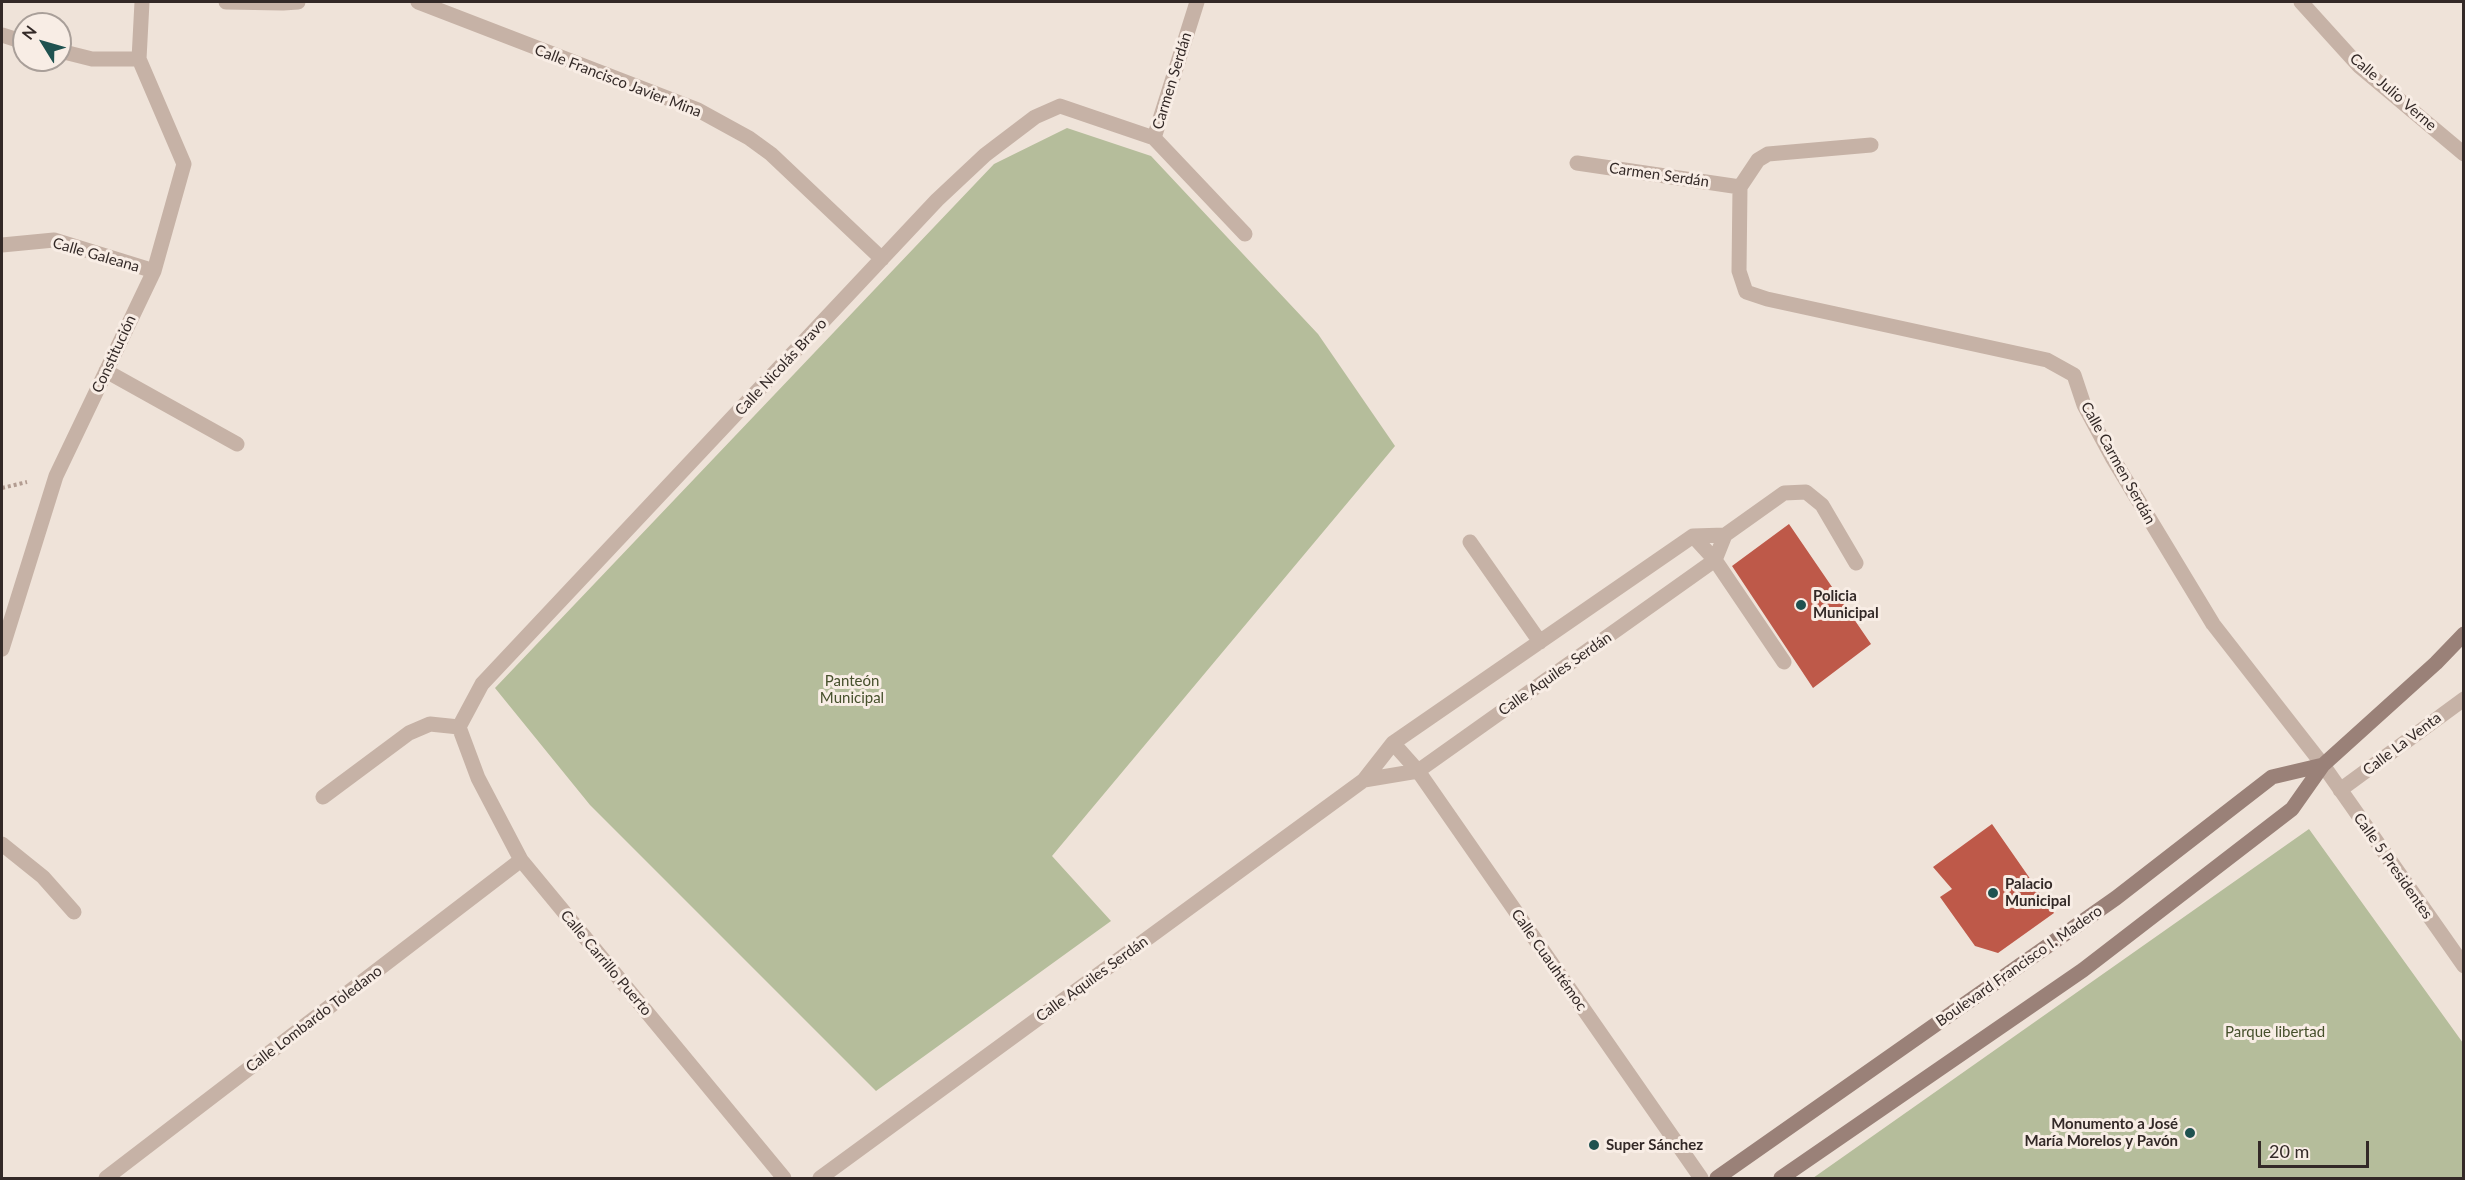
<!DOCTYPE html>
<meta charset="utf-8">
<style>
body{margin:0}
#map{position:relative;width:2465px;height:1180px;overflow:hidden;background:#efe3d9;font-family:Lato,sans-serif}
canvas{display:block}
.frame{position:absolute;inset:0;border:3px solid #332927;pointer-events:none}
.north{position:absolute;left:12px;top:12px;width:60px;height:60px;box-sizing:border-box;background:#f8ede5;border:2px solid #a99f99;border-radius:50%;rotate:307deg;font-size:16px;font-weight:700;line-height:24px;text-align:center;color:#332927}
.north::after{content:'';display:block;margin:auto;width:21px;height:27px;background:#1f5250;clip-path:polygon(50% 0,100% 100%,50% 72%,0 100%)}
.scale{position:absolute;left:2258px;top:1141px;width:111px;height:27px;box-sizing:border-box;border:3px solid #332927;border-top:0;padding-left:8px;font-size:18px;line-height:21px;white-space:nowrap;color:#332927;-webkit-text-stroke:4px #f8ede5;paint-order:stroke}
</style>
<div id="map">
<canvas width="2465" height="1180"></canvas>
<div class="frame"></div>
<div class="north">N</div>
<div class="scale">20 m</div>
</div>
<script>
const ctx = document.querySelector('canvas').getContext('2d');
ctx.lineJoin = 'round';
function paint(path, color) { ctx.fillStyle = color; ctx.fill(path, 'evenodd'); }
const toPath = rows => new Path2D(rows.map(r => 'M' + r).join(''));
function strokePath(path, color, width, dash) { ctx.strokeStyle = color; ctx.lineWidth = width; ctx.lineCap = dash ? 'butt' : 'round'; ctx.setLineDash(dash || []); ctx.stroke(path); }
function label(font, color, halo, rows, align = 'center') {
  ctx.font = font + ' Lato,sans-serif'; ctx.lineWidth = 6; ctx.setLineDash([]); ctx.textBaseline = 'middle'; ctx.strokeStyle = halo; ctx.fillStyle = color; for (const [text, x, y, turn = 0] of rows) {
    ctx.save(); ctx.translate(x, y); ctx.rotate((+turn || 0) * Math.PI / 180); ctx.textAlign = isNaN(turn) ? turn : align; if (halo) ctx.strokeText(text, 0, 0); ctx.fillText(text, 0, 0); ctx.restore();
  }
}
paint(toPath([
 [1067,128,1151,156,1318,334,1395,446,1052,856,1111,921,876,1091,590,805,495,688,994,164],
 [2309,829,2463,1043,2463,1177,1813,1178]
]), '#b5bd9b');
paint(toPath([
 [1789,524,1871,644,1813,688,1732,566],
 [1992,824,2054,913,1998,953,1975,946,1940,897,1952,889,1933,867]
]), '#be5949');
strokePath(toPath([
 [2,488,27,482]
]), '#b29c91', 4, [3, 3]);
strokePath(toPath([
 [226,2,283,3,298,2],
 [418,2,698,110,749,138,771,154,882,259],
 [1197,2,1154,138,1245,234],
 [2301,2,2359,66,2464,154],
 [2,35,24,42],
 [60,51,92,59,139,59],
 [1871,145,1768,154,1758,160,1740,187,1739,271,1746,292,1767,299,2047,360,2074,375,2084,405,2112,457,2213,624,2323,765,2464,966],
 [1577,163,1740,187],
 [2,245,54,240,154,271],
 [106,371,237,444],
 [1693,536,1715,560,1784,662],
 [1470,542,1540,642],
 [2,649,56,476,154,271,184,164,139,59,142,2],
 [459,727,482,684,937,200,985,155,1035,117,1060,106,1154,138],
 [459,727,478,778,521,860,784,1178],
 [1393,743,1418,771,1701,1178],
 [1364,780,1418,771,1715,560,1725,535,1784,493,1806,492,1822,505,1856,563],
 [2340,790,2464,699],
 [323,797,409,733,430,724,459,727],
 [2,844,43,877,74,912],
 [106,1178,521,860],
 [820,1178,1364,780,1393,743,1693,536,1725,535]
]), '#c6b2a6', 15);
strokePath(toPath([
 [1717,1178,2116,898,2272,777,2323,765],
 [1781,1178,2083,970,2292,809,2323,765,2436,663,2464,634]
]), '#9a8178', 15);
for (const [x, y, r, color] of [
 [1801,605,6,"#1f5250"],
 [1993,893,6,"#1f5250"],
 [2190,1133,6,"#1f5250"],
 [1594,1145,6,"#1f5250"]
]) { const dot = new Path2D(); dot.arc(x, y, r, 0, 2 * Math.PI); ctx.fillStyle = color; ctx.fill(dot); strokePath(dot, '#f8ede5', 2); }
label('15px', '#332927', '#f8ede5', [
 ["Calle Francisco Javier Mina",618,81,21],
 ["Carmen Serdán",1172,81,-73],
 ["Calle Julio Verne",2393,92,41],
 ["Carmen Serdán",1659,175,8],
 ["Calle Galeana",96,255,16],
 ["Constitución",114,354,-65],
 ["Calle Nicolás Bravo",781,367,-47],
 ["Calle Carmen Serdán",2118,463,61],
 ["Calle Aquiles Serdán",1555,674,-35],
 ["Calle La Venta",2402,744,-37],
 ["Calle 5 Presidentes",2393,866,55],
 ["Calle Cuauhtémoc",1549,960,55],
 ["Calle Carrillo Puerto",606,963,50],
 ["Boulevard Francisco I. Madero",2019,966,-35],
 ["Calle Aquiles Serdán",1092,979,-36],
 ["Calle Lombardo Toledano",314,1019,-37]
]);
label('bold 15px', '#332927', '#f8ede5', [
 ["Policia",1813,596],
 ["Municipal",1813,613],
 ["Palacio",2005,884],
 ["Municipal",2005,901],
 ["Monumento a José",2178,1124,"right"],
 ["María Morelos y Pavón",2178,1141,"right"],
 ["Super Sánchez",1606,1145]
], 'left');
label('15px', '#46502c', '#f8ede5', [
 ["Panteón",852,681],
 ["Municipal",852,698],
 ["Parque libertad",2275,1032]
]);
</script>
